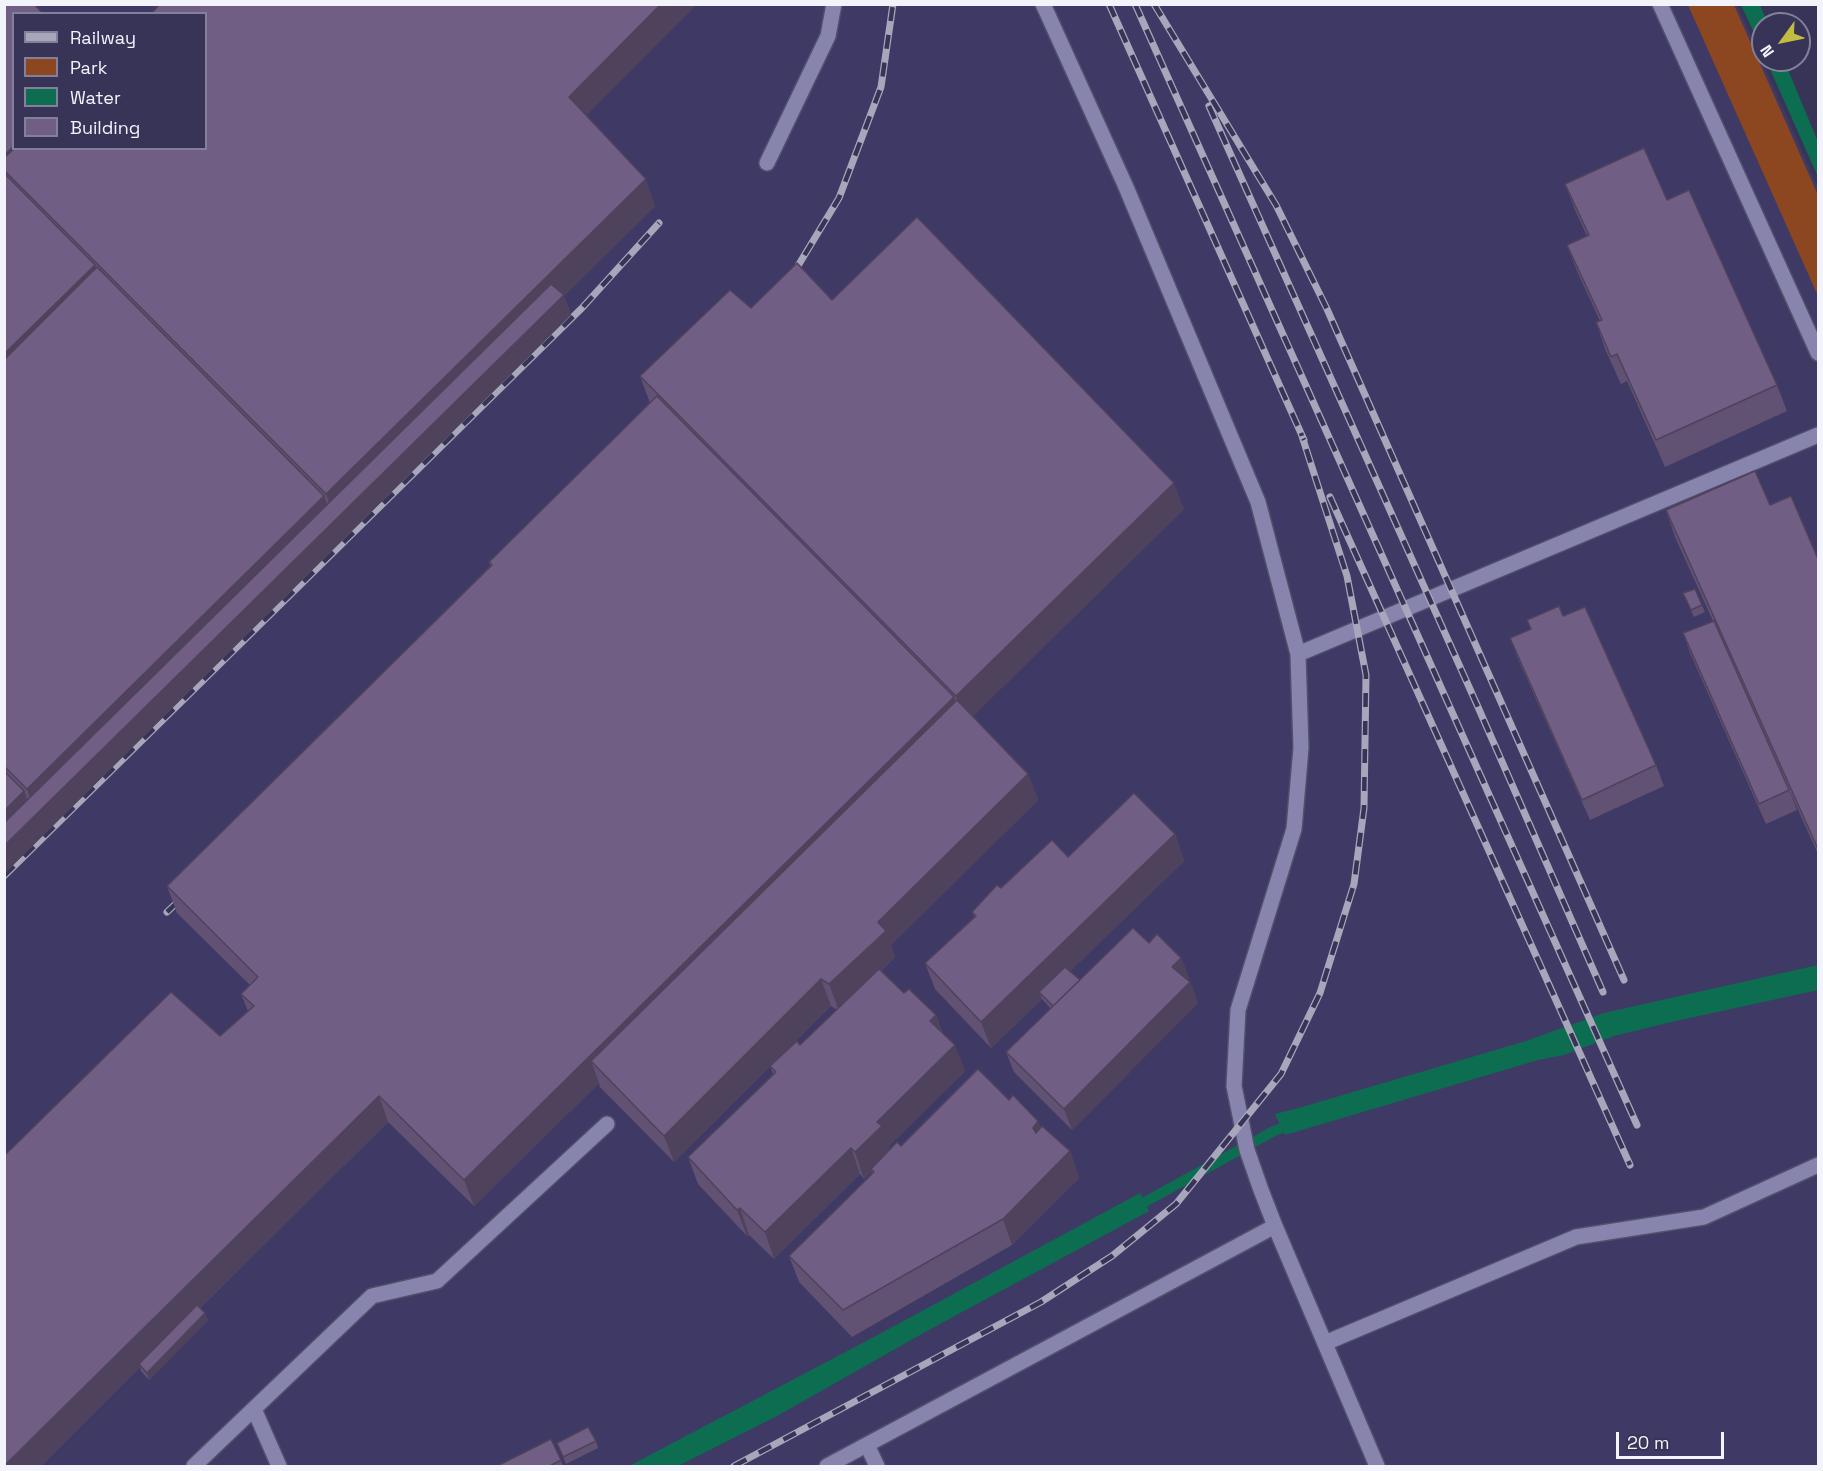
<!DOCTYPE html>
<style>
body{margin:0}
#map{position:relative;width:1823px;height:1471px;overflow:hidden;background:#383458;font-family:"Space Grotesk",sans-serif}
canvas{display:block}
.frame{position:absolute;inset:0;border:6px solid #f3f3fc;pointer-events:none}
.legend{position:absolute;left:12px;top:12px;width:195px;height:138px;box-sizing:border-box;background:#383458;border:2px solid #83809a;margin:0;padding:8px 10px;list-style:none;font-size:18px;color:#f3f3fc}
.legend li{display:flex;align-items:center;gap:12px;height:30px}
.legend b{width:30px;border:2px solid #83809a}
.north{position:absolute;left:1751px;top:12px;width:60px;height:60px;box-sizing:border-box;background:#383458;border:2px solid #83809a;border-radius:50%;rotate:237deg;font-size:16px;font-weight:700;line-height:24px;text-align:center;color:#f3f3fc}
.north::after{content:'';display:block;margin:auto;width:21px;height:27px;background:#c1bd40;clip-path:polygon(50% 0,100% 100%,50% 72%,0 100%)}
.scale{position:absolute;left:1616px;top:1432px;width:108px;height:27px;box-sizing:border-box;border:3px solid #f3f3fc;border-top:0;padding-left:8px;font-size:18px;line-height:21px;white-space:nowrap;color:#f3f3fc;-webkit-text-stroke:4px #383458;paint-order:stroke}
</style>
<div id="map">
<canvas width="1823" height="1471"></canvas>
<div class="frame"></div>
<ul class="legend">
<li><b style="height:8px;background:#a8a6ba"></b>Railway</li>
<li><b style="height:16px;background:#8c4721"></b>Park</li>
<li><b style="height:16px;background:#0c6d51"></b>Water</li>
<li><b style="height:16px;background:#715e84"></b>Building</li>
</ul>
<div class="north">N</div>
<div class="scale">20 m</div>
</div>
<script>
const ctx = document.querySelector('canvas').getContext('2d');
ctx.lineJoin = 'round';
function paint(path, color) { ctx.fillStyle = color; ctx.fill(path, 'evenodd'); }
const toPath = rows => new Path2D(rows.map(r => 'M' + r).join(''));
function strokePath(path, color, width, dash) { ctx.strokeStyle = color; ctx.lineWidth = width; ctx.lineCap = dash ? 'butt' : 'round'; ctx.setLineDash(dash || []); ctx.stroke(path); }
paint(toPath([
 [5,5,1737,5,1818,187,1818,1466,5,1466],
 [14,14,206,14,206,148,14,148]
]), '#3f3a65');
paint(toPath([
 [1688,5,1734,5,1818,195,1818,296]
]), '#8c4721');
paint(toPath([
 [1741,5,1760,5,1768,24,1763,24,1763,52],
 [1766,60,1784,60,1818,142,1818,177],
 [1818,965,1818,990,1667,1023,1614,1036,1564,1055,1538,1060,1285,1135,1275,1114,1302,1107,1526,1041,1604,1013],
 [1140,1193,1149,1211,927,1331,777,1416,678,1466,629,1466,872,1338]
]), '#0c6d51');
strokePath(toPath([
 [1132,1209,1274,1131,1293,1124]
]), '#0c6d51', 10);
const service = toPath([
 [1043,4,1126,187,1258,502,1298,654,1301,748,1294,829,1238,1010,1234,1086,1247,1150,1261,1190,1275,1226,1377,1466],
 [1660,4,1818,353],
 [767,163,828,36,834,4],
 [1298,654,1818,435],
 [1325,1343,1576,1237,1704,1217,1818,1165],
 [254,1409,279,1466],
 [867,1445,877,1466],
 [194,1466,372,1296,437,1281,607,1124],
 [827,1466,1275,1226]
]);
strokePath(service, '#534f6b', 18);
strokePath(service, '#8785ae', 15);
const rail = toPath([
 [1109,4,1304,440],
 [1135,4,1637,1125],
 [1154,4,1276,205,1327,309,1624,980],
 [1209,106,1478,707,1603,992],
 [790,279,839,198,881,87,893,4],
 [1330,497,1630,1165],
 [4,876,582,308,659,223],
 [167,912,185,895],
 [734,1466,1041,1302,1112,1256,1176,1204,1281,1074,1320,993,1354,884,1364,808,1366,675,1347,576,1301,433]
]);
strokePath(rail, '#a8a6ba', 7);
strokePath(rail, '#383458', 4.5, [14]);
paint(toPath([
 [4,4,14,148,160,4,697,4,586,115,655,206,564,296,571,315,4,874],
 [1565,184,1667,200,1777,385,1787,411,1665,467,1627,381,1621,384,1605,349,1596,322,1600,321,1577,271,1567,245,1587,236,1575,210],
 [832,300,1184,509,973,716,1028,774,1038,800,891,945,895,957,881,971,904,993,936,1015,942,1032,965,1071,889,1146,890,1149,901,1146,1009,1100,1040,1128,1070,1151,1079,1178,1012,1245,852,1337,799,1282,789,1256,872,1174,872,1172,864,1179,860,1174,774,1259,749,1235,747,1236,698,1184,688,1157,773,1074,770,1066,800,1045,837,1010,831,1006,674,1162,600,1087,599,1083,474,1206,388,1122,200,1308,208,1320,149,1380,141,1371,140,1367,40,1467,4,1467,220,1036,248,1011,241,994,250,985,177,913,167,886,490,566,489,562,650,403,640,376,751,308],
 [1770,505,1818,559,1818,854,1776,761,1789,790,1797,810,1766,824,1690,653,1683,633,1713,621,1675,537,1666,510],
 [1683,593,1702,605,1705,612,1694,617],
 [1563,616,1656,765,1664,786,1590,820,1518,659,1510,638,1531,630,1527,620],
 [1175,834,1184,861,1070,971,1080,980,1149,943,1181,958,1189,978,1187,980,1190,982,1198,1003,1072,1130,1014,1072,1006,1052,1051,1009,1042,999,991,1048,935,989,925,963,974,917,972,912,1001,888,1068,857],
 [596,1441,598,1448,566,1464,557,1443],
 [561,1460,563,1467,495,1467]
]), '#615172');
paint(toPath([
 [661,4,697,4,579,123,569,97],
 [14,146,14,148,47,148,4,170,4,155],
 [646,179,655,206,564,296,571,315,4,874,4,811,24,791,34,817,36,814,27,789,324,496,334,522,335,520,326,494],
 [95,265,104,292,4,390,4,354],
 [1174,483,1184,509,966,723,956,696],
 [954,697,964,723,591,1061,599,1083,474,1206,464,1180],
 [1028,774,1038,800,891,945,895,957,839,1011,829,984,878,922],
 [1175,834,1184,861,1044,997,1039,992,1042,999,991,1048,981,1022],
 [1181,958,1189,978,1180,987,1172,967],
 [821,979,831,1006,674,1162,664,1136],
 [1190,982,1198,1003,1072,1130,1064,1109],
 [936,1015,945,1042,930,1021],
 [955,1045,965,1071,889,1146,891,1152,871,1169,872,1172,864,1179,855,1152,877,1122],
 [379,1096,388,1122,141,1366,139,1364,140,1367,40,1467,4,1467],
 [1038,1121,1048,1147,1033,1128],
 [851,1148,860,1174,774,1259,765,1232],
 [1070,1151,1079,1178,1012,1245,1003,1219],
 [740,1208,749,1235,747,1236,737,1210],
 [205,1313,208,1320,149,1380,147,1373]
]), '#4f425c');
const building = toPath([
 [4,4,34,4,43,14,14,14,14,146,4,155,4,4],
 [160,4,661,4,569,97,646,179,326,494,4,170,4,158,15,148,206,148,206,14,151,14,160,4],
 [1644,148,1667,200,1689,190,1777,385,1656,440,1617,354,1611,357,1596,322,1602,320,1567,245,1589,235,1565,184,1644,148],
 [4,173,95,265,4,354,4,173],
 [917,217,1174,483,956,696,640,376,730,290,751,308,797,263,832,300,917,217],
 [97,267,324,496,27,789,4,766,4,360,97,267],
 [551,284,564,295,4,846,4,823,551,284],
 [657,396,954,697,464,1180,379,1096,4,1466,4,1156,171,992,220,1036,254,1006,241,994,258,977,167,886,492,565,489,562,657,396],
 [1755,471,1770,505,1791,496,1818,559,1818,849,1666,510,1755,471],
 [1695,589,1702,605,1691,610,1683,593,1695,589],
 [1559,606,1563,616,1585,607,1656,765,1582,800,1510,638,1531,629,1527,620,1559,606],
 [1714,621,1789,790,1759,804,1683,633,1714,621],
 [957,700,1028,774,878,922,886,931,829,984,821,979,664,1136,591,1061,957,700],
 [4,771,24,791,4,811,4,771],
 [1134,793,1175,834,981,1022,925,963,976,916,972,912,997,885,1001,888,1052,840,1068,857,1134,793],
 [1133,928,1149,943,1157,934,1181,958,1172,967,1190,982,1064,1109,1006,1052,1133,928],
 [1065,967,1080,980,1053,1006,1039,992,1065,967],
 [879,969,904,993,909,989,936,1015,930,1021,955,1045,877,1122,882,1126,855,1152,851,1148,765,1232,740,1208,737,1210,688,1157,776,1072,770,1066,797,1041,800,1045,879,969],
 [978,1069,1009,1100,1013,1095,1038,1121,1033,1128,1036,1133,1042,1126,1070,1151,1003,1219,843,1310,789,1256,874,1172,871,1169,897,1142,901,1146,978,1069],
 [197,1305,205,1313,147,1373,139,1364,197,1305],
 [588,1427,596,1441,563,1457,557,1443,588,1427],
 [551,1439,561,1460,548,1467,495,1467,551,1439]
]);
paint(building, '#715e84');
strokePath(building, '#4f425c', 1.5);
</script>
